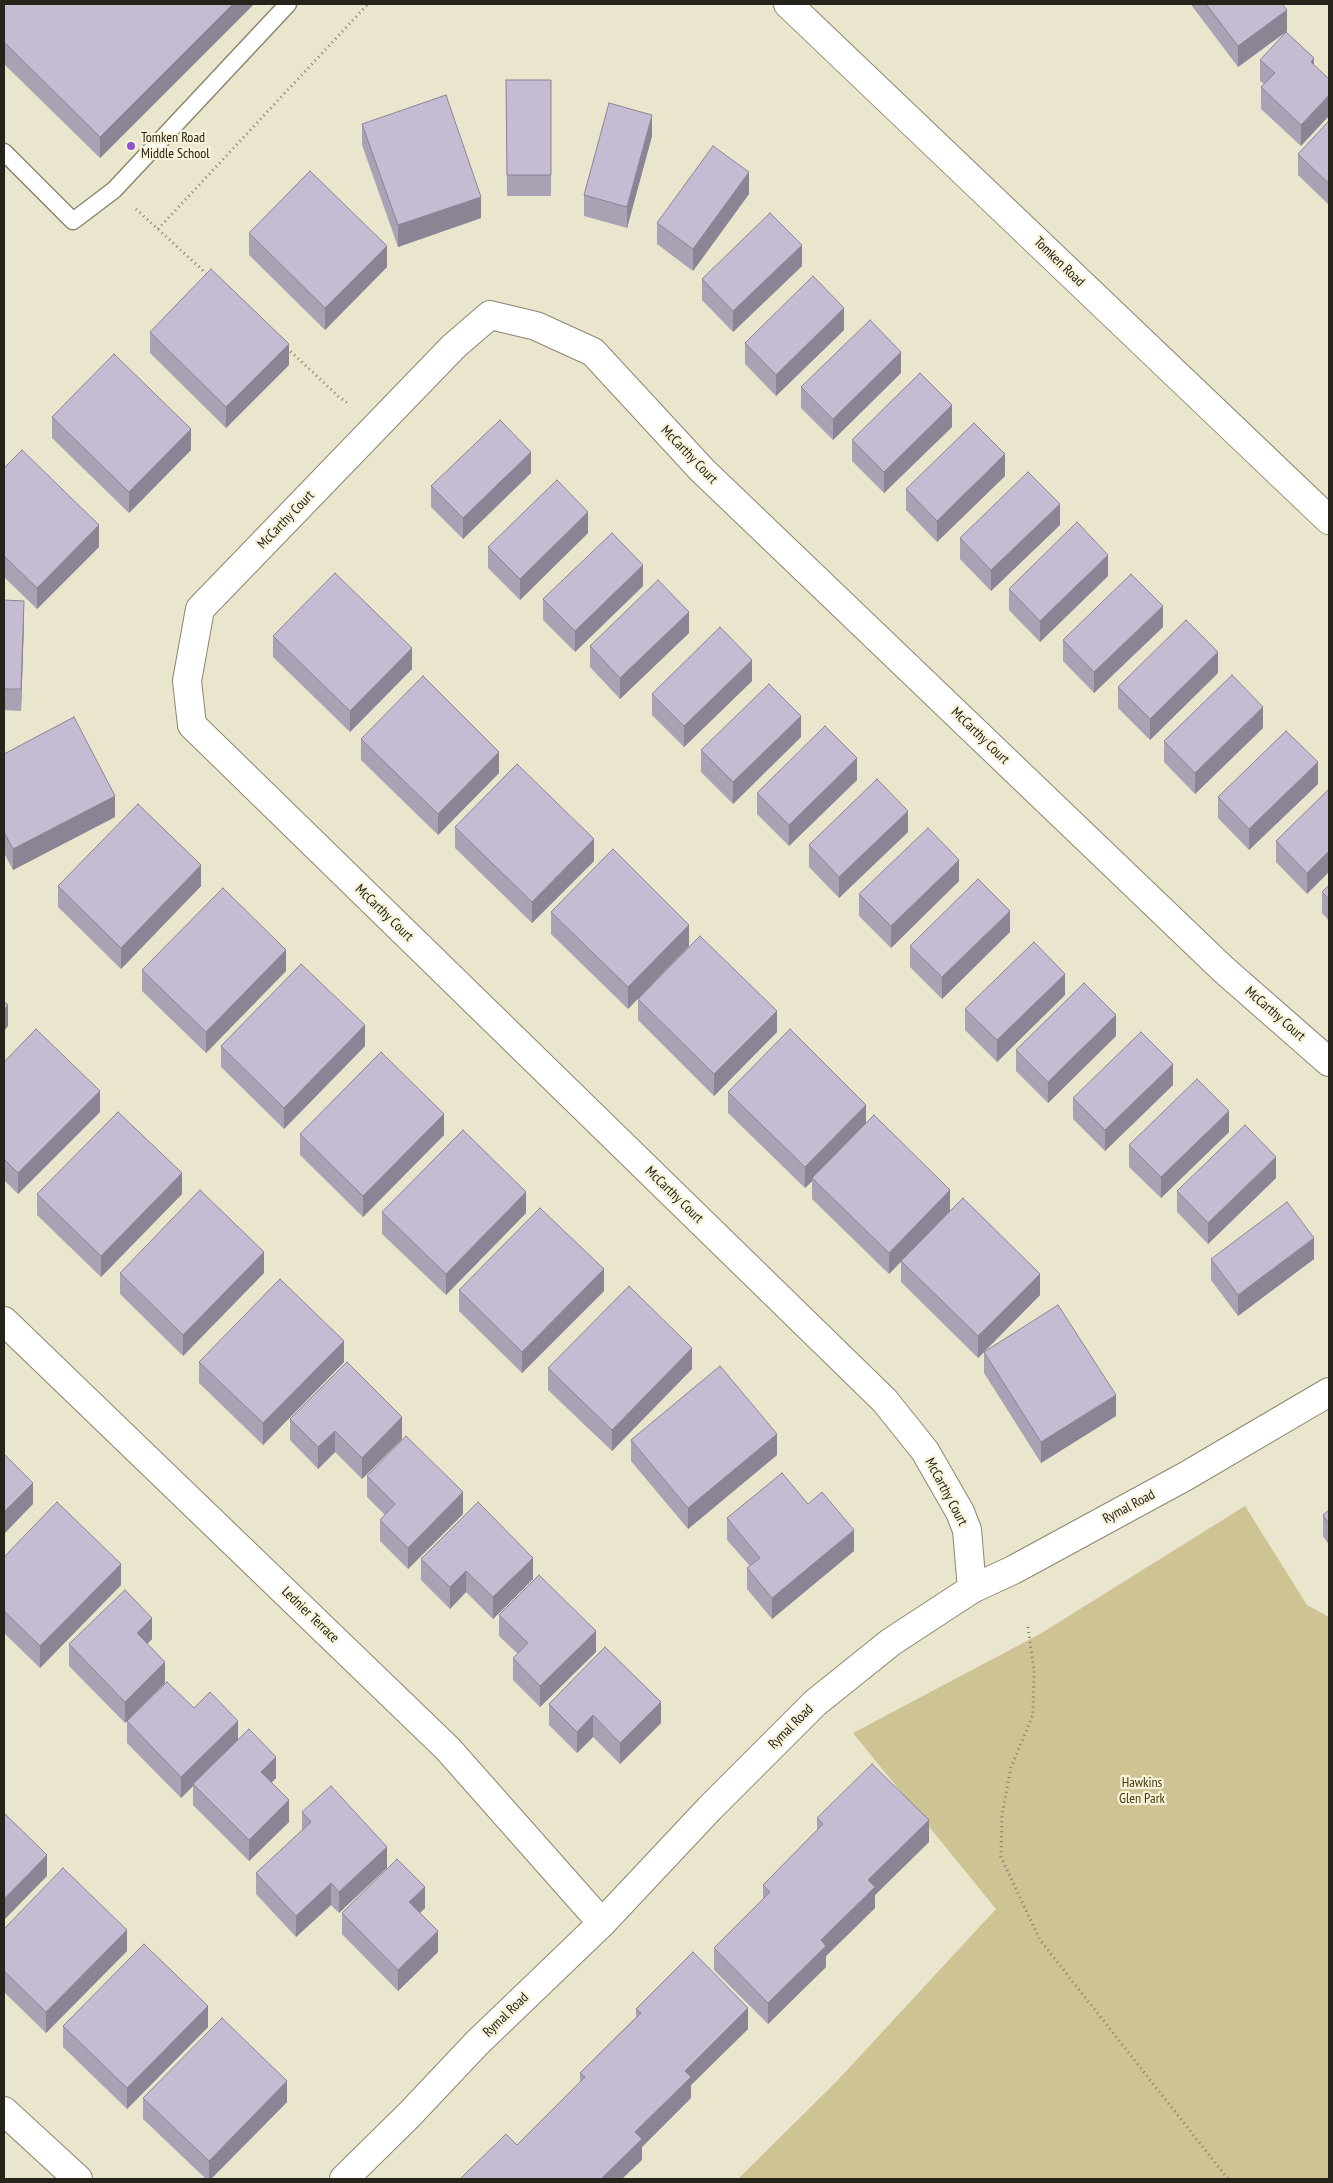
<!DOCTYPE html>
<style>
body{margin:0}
#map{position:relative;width:1333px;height:2183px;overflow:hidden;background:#eae6cd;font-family:"PT Sans Narrow",sans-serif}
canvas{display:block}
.frame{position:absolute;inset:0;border:5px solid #26241a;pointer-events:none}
</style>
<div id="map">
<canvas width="1333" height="2183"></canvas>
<div class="frame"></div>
</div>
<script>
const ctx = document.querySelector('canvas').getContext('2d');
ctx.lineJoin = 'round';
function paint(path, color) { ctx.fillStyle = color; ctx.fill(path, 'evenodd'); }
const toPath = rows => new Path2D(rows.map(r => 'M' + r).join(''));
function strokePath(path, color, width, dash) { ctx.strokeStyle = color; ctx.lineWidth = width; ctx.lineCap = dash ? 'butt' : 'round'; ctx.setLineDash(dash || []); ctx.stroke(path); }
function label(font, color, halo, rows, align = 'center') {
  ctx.font = font + ' "PT Sans Narrow",sans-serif'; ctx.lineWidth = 4.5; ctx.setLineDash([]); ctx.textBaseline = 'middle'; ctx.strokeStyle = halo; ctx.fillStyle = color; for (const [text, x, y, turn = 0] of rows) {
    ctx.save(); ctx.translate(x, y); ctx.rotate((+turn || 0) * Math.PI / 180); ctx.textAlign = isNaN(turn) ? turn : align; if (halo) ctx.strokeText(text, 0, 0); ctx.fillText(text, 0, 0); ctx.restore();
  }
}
paint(toPath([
 [1245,1506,1307,1605,1329,1617,1329,2179,738,2179,837,2081,996,1909,853,1733,1040,1634]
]), '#cdc393');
const lane = toPath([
 [4,152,73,221,114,190,288,4]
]);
const street = toPath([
 [4,1321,448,1749,602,1923],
 [972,1589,967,1530,960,1512,925,1451,885,1401,192,725,187,681,200,609,454,346,490,315,536,326,593,352,702,470,1224,970,1329,1062],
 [4,2111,78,2179]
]);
const secondary = toPath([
 [788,4,1329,520],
 [344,2179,410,2114,477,2043,602,1923,710,1808,815,1703,891,1642,972,1589,1013,1570,1186,1476,1329,1392]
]);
strokePath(lane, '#8b8770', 19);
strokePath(street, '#8b8770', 30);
strokePath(secondary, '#8b8770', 30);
strokePath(toPath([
 [136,209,209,276],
 [158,229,368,4],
 [287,348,339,397,349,404],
 [1028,1627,1034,1670,1033,1715,1011,1767,1002,1815,1001,1857,1040,1940,1228,2179]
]), '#817e6d', 3, [1, 4]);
strokePath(lane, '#fff', 16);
strokePath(street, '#fff', 28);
strokePath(secondary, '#fff', 28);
paint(toPath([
 [4,4,254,4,100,158,4,64],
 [1192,4,1282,4,1287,31,1238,67,1192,6],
 [1314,58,1301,146,1261,109,1261,87,1264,84,1260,81,1260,60],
 [506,80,551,80,551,196,507,196],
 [362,124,481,218,398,247,362,145],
 [1329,124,1329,205,1298,175,1298,154],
 [652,136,627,228,584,216,584,195],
 [749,194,693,271,657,244,657,223],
 [249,233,387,267,325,330,249,255],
 [802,266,733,332,702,300,702,279],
 [844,330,776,396,745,364,745,343],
 [150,332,289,365,226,428,150,353],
 [901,373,833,440,801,408,801,387],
 [52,417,191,450,129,513,52,438],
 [952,427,884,493,852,461,852,440],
 [4,468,99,547,37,609,4,577],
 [531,473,463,539,431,507,431,486],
 [1005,476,937,542,906,510,906,489],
 [1060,525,991,591,960,559,960,538],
 [588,533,520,600,488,568,488,547],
 [1108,576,1040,642,1009,610,1009,589],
 [643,586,575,652,543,620,543,599],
 [4,600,24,622,21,711,4,710],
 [1163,627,1094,693,1063,661,1063,640],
 [689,633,620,699,590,667,590,646],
 [273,636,412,669,350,732,273,657],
 [1218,673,1150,740,1118,708,1118,687],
 [752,681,684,747,652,715,652,694],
 [1263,728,1195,794,1164,762,1164,741],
 [801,737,733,804,701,772,701,750],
 [361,739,499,773,438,835,361,760],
 [4,754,115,817,13,870,4,853],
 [857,780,789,846,757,814,757,793],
 [1318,784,1249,850,1218,818,1218,797],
 [1329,789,1307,894,1276,862,1276,841],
 [455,827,594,861,532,923,455,848],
 [908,832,839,898,809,867,809,845],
 [959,881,891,948,859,916,859,894],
 [1329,885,1329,921,1322,913,1322,892],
 [58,886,201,886,121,969,58,907],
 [551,912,689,946,628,1009,551,934],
 [1010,932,942,999,910,967,910,946],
 [142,970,286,971,206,1053,142,991],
 [1065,995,997,1062,965,1030,965,1009],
 [638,999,777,1032,714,1096,638,1020],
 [1116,1036,1048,1103,1016,1071,1016,1050],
 [221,1046,365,1046,284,1129,221,1067],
 [4,1062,100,1112,18,1194,4,1180],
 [1173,1085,1105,1151,1073,1119,1073,1098],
 [728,1092,866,1122,950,1211,1040,1295,984,1352,1116,1416,1041,1463,984,1373,984,1352,978,1358,901,1282,901,1261,889,1274,812,1199,812,1181,805,1188,728,1113],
 [1229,1132,1161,1198,1129,1167,1129,1145],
 [300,1134,444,1135,363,1217,300,1155],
 [1276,1178,1208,1244,1177,1212,1177,1191],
 [37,1194,182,1194,101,1277,37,1215],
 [382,1212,526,1213,446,1295,382,1234],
 [1211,1259,1314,1259,1238,1316,1211,1280],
 [120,1273,264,1273,183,1356,120,1294],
 [459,1290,604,1291,522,1373,459,1311],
 [199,1362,344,1362,263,1445,199,1383],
 [548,1368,692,1369,612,1451,548,1390],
 [290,1419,402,1439,362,1479,335,1452,318,1469,290,1440],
 [631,1440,777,1455,688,1529,631,1461],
 [367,1476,463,1514,408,1569,380,1541,380,1520,385,1515,367,1497],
 [808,1504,854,1551,772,1619,747,1589,747,1568,750,1566,727,1540,727,1518],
 [1329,1510,1329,1545,1323,1536,1323,1515],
 [4,1557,121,1585,40,1668,4,1633],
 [421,1559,533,1579,493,1619,466,1592,450,1609,421,1580],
 [499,1615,596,1652,540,1707,513,1680,513,1658,518,1654,499,1636],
 [152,1639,147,1644,165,1683,125,1723,69,1666,69,1644],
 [549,1704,661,1723,620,1764,593,1737,577,1753,549,1725],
 [194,1708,238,1739,276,1778,271,1783,289,1822,249,1861,193,1805,193,1786,181,1798,127,1743,127,1721],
 [302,1812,387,1847,339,1913,331,1905,296,1937,256,1894,256,1873,302,1830],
 [817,1818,929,1842,875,1895,875,1908,826,1956,826,1967,768,2024,714,1970,714,1948,763,1900,763,1885,817,1831],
 [425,1908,420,1913,438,1952,398,1991,342,1934,342,1913],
 [4,1929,127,1951,46,2033,4,1992],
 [636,2009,748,2029,691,2085,691,2098,642,2147,642,2160,517,2145,580,2082,580,2073,636,2017],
 [63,2026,208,2027,127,2109,63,2047],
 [143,2098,287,2102,211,2179,206,2179,143,2119]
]), '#a9a2b5');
paint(toPath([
 [233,4,254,4,100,158,100,137],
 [1287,10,1287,31,1238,67,1238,46],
 [1314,58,1314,79,1311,62],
 [1329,95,1329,116,1301,146,1301,125],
 [652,115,652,136,627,228,627,207],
 [749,172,749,194,693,271,693,249],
 [481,197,481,218,398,247,398,225],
 [802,245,802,266,733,332,733,311],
 [387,246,387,267,325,330,325,308],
 [844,308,844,330,776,396,776,375],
 [289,344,289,365,226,428,226,407],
 [901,352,901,373,833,440,833,419],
 [952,405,952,427,884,493,884,472],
 [191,429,191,450,129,513,129,492],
 [531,452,531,473,463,539,463,518],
 [1005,454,1005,476,937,542,937,521],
 [1060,504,1060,525,991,591,991,570],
 [588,512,588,533,520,600,520,579],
 [99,525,99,547,37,609,37,588],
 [1108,555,1108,576,1040,642,1040,621],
 [643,565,643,586,575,652,575,631],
 [24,601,24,622,21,711,21,689],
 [1163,606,1163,627,1094,693,1094,672],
 [689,612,689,633,620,699,620,678],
 [412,648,412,669,350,732,350,711],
 [1218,652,1218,673,1150,740,1150,719],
 [752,660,752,681,684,747,684,726],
 [1263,707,1263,728,1195,794,1195,773],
 [801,716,801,737,733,804,733,782],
 [499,752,499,773,438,835,438,814],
 [857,758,857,780,789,846,789,825],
 [1318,762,1318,784,1249,850,1249,829],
 [115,796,115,817,13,870,13,849],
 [908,811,908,832,839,898,839,877],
 [594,839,594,861,532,923,532,902],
 [1329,851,1329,872,1307,894,1307,873],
 [959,860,959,881,891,948,891,926],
 [201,865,201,886,121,969,121,948],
 [1010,911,1010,932,942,999,942,977],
 [689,925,689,946,628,1009,628,987],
 [286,950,286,971,206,1053,206,1032],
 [1065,974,1065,995,997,1062,997,1040],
 [8,1005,8,1026,4,1031,4,1010],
 [777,1011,777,1032,714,1096,714,1074],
 [1116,1015,1116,1036,1048,1103,1048,1082],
 [365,1025,365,1046,284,1129,284,1108],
 [1173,1064,1173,1085,1105,1151,1105,1130],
 [100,1091,100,1112,18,1194,18,1173],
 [866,1105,866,1126,812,1178,812,1181,805,1188,805,1167],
 [1229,1111,1229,1132,1161,1198,1161,1177],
 [444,1114,444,1135,363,1217,363,1196],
 [1276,1157,1276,1178,1208,1244,1208,1223],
 [182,1173,182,1194,101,1277,101,1256],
 [950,1190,950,1212,889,1274,889,1253],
 [526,1192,526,1213,446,1295,446,1274],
 [1314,1238,1314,1259,1238,1316,1238,1295],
 [264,1252,264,1273,183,1356,183,1335],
 [604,1269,604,1291,522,1373,522,1352],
 [1040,1274,1040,1295,978,1358,978,1336],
 [344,1341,344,1362,263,1445,263,1423],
 [692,1348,692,1369,612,1451,612,1430],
 [1116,1395,1116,1416,1041,1463,1041,1442],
 [402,1417,402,1439,362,1479,362,1458],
 [335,1431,335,1452,318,1469,318,1447],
 [777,1434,777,1455,688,1529,688,1508],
 [33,1483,33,1504,4,1534,4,1512],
 [463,1492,463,1514,408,1569,408,1548],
 [854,1530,854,1551,772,1619,772,1598],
 [533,1558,533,1579,493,1619,493,1597],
 [121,1564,121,1585,40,1668,40,1646],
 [466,1571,466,1592,450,1609,450,1587],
 [152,1618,152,1639,137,1654,137,1633],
 [596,1631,596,1652,540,1707,540,1686],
 [165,1662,165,1683,125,1723,125,1702],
 [661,1702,661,1723,620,1764,620,1743],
 [593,1715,593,1737,577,1753,577,1732],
 [238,1721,238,1742,193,1784,193,1786,181,1798,181,1777],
 [276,1757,276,1778,261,1793,261,1772],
 [289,1800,289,1822,249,1861,249,1840],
 [929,1820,929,1842,875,1895,875,1908,826,1956,826,1967,768,2024,768,2003,821,1940,868,1880],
 [387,1847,387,1868,339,1913,339,1892],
 [47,1855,47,1876,4,1920,4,1899],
 [331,1883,331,1905,296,1937,296,1916],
 [425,1887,425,1908,409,1923,409,1902],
 [127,1930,127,1951,46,2033,46,2012],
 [438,1931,438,1952,398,1991,398,1970],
 [208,2006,208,2027,127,2109,127,2088],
 [748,2008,748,2029,691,2085,691,2098,642,2147,642,2160,622,2179,601,2179,635,2132,685,2071],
 [287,2081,287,2102,211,2179,209,2179,209,2161]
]), '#8a8494');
const building = toPath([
 [4,4,233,4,100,137,4,42,4,4],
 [1206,4,1282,4,1287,10,1238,46,1206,4],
 [1286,32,1314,58,1311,62,1329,79,1329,95,1301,125,1261,87,1275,73,1260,60,1286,32],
 [506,80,551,80,551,175,507,175,506,80],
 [446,95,481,197,398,225,362,124,446,95],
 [609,103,652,115,627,207,584,195,609,103],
 [1328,122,1329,124,1329,184,1298,154,1328,122],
 [713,146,749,172,693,249,657,223,713,146],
 [310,171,387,246,325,308,249,233,310,171],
 [770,213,802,245,733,311,702,279,770,213],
 [211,269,289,344,226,407,150,332,211,269],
 [813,276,844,308,776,375,745,343,813,276],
 [870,320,901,352,833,419,801,387,870,320],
 [114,354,191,429,129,492,52,417,114,354],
 [920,373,952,405,884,472,852,440,920,373],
 [500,420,531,452,463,518,431,486,500,420],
 [974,423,1005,454,937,521,906,489,974,423],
 [22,450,99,525,37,588,4,556,4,468,22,450],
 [1028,472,1060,504,991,570,960,538,1028,472],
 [557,480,588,512,520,579,488,547,557,480],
 [1077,522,1108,555,1040,621,1009,589,1077,522],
 [612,533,643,565,575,631,543,599,612,533],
 [335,573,412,648,350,711,273,636,335,573],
 [1131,574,1163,606,1094,672,1063,640,1131,574],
 [658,580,689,612,620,678,590,646,658,580],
 [4,600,24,601,21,689,4,689,4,600],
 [1186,620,1218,652,1150,719,1118,687,1186,620],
 [720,627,752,660,684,726,652,694,720,627],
 [1232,675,1263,707,1195,773,1164,741,1232,675],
 [423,676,499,752,438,814,361,739,423,676],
 [769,684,801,716,733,782,701,750,769,684],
 [74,717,115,796,13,849,4,832,4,754,74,717],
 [825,726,857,758,789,825,757,793,825,726],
 [1286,731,1318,762,1249,829,1218,797,1286,731],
 [517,764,594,839,532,902,455,827,517,764],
 [877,779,908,811,839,877,809,845,877,779],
 [1329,789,1329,851,1307,873,1276,841,1329,789],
 [138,804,201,865,121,948,58,886,138,804],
 [928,828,959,860,891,926,859,894,928,828],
 [613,849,689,925,628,987,551,912,613,849],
 [978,879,1010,911,942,977,910,946,978,879],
 [1329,885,1329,899,1322,892,1329,885],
 [223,888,286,950,206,1032,142,970,223,888],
 [700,936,777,1011,714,1074,638,999,700,936],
 [1034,942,1065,974,997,1040,965,1009,1034,942],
 [301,964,365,1025,284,1108,221,1046,301,964],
 [1084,983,1116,1015,1048,1082,1016,1050,1084,983],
 [4,1001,8,1005,4,1010,4,1001],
 [36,1029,100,1091,18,1173,4,1159,4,1062,36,1029],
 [790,1029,866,1105,805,1167,728,1092,790,1029],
 [1141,1032,1173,1064,1105,1130,1073,1098,1141,1032],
 [381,1052,444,1114,363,1196,300,1134,381,1052],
 [1197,1079,1229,1111,1161,1177,1129,1145,1197,1079],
 [118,1112,182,1173,101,1256,37,1194,118,1112],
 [874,1115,950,1190,889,1253,812,1178,874,1115],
 [1245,1125,1276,1157,1208,1223,1177,1191,1245,1125],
 [463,1130,526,1192,446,1274,382,1212,463,1130],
 [200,1190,264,1252,183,1335,120,1273,200,1190],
 [963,1198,1040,1274,978,1336,901,1261,963,1198],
 [1287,1202,1314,1238,1238,1295,1211,1259,1287,1202],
 [540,1208,604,1269,522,1352,459,1290,540,1208],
 [280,1279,344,1341,263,1423,199,1362,280,1279],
 [629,1286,692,1348,612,1430,548,1368,629,1286],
 [1058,1305,1116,1395,1041,1442,984,1352,1058,1305],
 [347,1362,402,1417,362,1458,335,1431,318,1447,290,1419,347,1362],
 [720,1366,777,1434,688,1508,631,1440,720,1366],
 [406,1436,463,1492,408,1548,380,1520,395,1504,367,1476,406,1436],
 [4,1454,33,1483,4,1512,4,1454],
 [782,1473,808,1504,822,1492,854,1530,772,1598,747,1568,760,1558,727,1518,782,1473],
 [57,1502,121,1564,40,1646,4,1611,4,1557,57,1502],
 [478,1502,533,1558,493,1597,466,1571,450,1587,421,1559,478,1502],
 [1329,1510,1329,1524,1323,1515,1329,1510],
 [539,1575,596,1631,540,1686,513,1658,528,1643,499,1615,539,1575],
 [125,1590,152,1618,137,1633,165,1662,125,1702,69,1644,125,1590],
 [605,1647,661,1702,620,1743,593,1715,577,1732,549,1704,605,1647],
 [167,1682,194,1708,210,1692,238,1721,181,1777,127,1721,167,1682],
 [249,1729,276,1757,261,1772,289,1800,249,1840,193,1784,249,1729],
 [872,1764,929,1820,868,1880,875,1887,821,1940,826,1946,768,2003,714,1948,770,1892,763,1885,823,1824,817,1818,872,1764],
 [331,1786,387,1847,339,1892,331,1883,296,1916,256,1873,311,1822,302,1812,331,1786],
 [4,1813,47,1855,4,1899,4,1813],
 [397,1859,425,1887,409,1902,438,1931,398,1970,342,1913,397,1859],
 [63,1868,127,1930,46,2012,4,1971,4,1929,63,1868],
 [144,1944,208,2006,127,2088,63,2026,144,1944],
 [693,1952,748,2008,685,2071,691,2077,635,2132,642,2139,601,2179,460,2179,506,2134,517,2145,585,2077,580,2073,641,2013,636,2009,693,1952],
 [222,2018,287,2081,209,2161,143,2098,222,2018]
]);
paint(building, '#c5bcd3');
strokePath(building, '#8a8494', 1);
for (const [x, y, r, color] of [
 [131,146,5,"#8c53ca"]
]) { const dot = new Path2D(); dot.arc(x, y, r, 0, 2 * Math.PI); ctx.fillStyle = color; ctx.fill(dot); strokePath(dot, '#f8f3da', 2); }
label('14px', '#26241a', '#f8f3da', [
 ["Tomken Road",141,138],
 ["Middle School",141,154]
], 'left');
label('14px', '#26241a', '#f8f3da', [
 ["Tomken Road",1059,262,44],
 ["McCarthy Court",689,455,46],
 ["McCarthy Court",286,520,-46],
 ["McCarthy Court",980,736,44],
 ["McCarthy Court",384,913,44],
 ["McCarthy Court",1275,1014,41],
 ["McCarthy Court",674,1195,44],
 ["McCarthy Court",946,1492,62],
 ["Rymal Road",1129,1507,-28],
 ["Lednier Terrace",310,1615,44],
 ["Rymal Road",791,1727,-45],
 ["Rymal Road",506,2015,-44]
]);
label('14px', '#433a0d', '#f8f3da', [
 ["Hawkins",1142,1783],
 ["Glen Park",1142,1799]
]);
</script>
